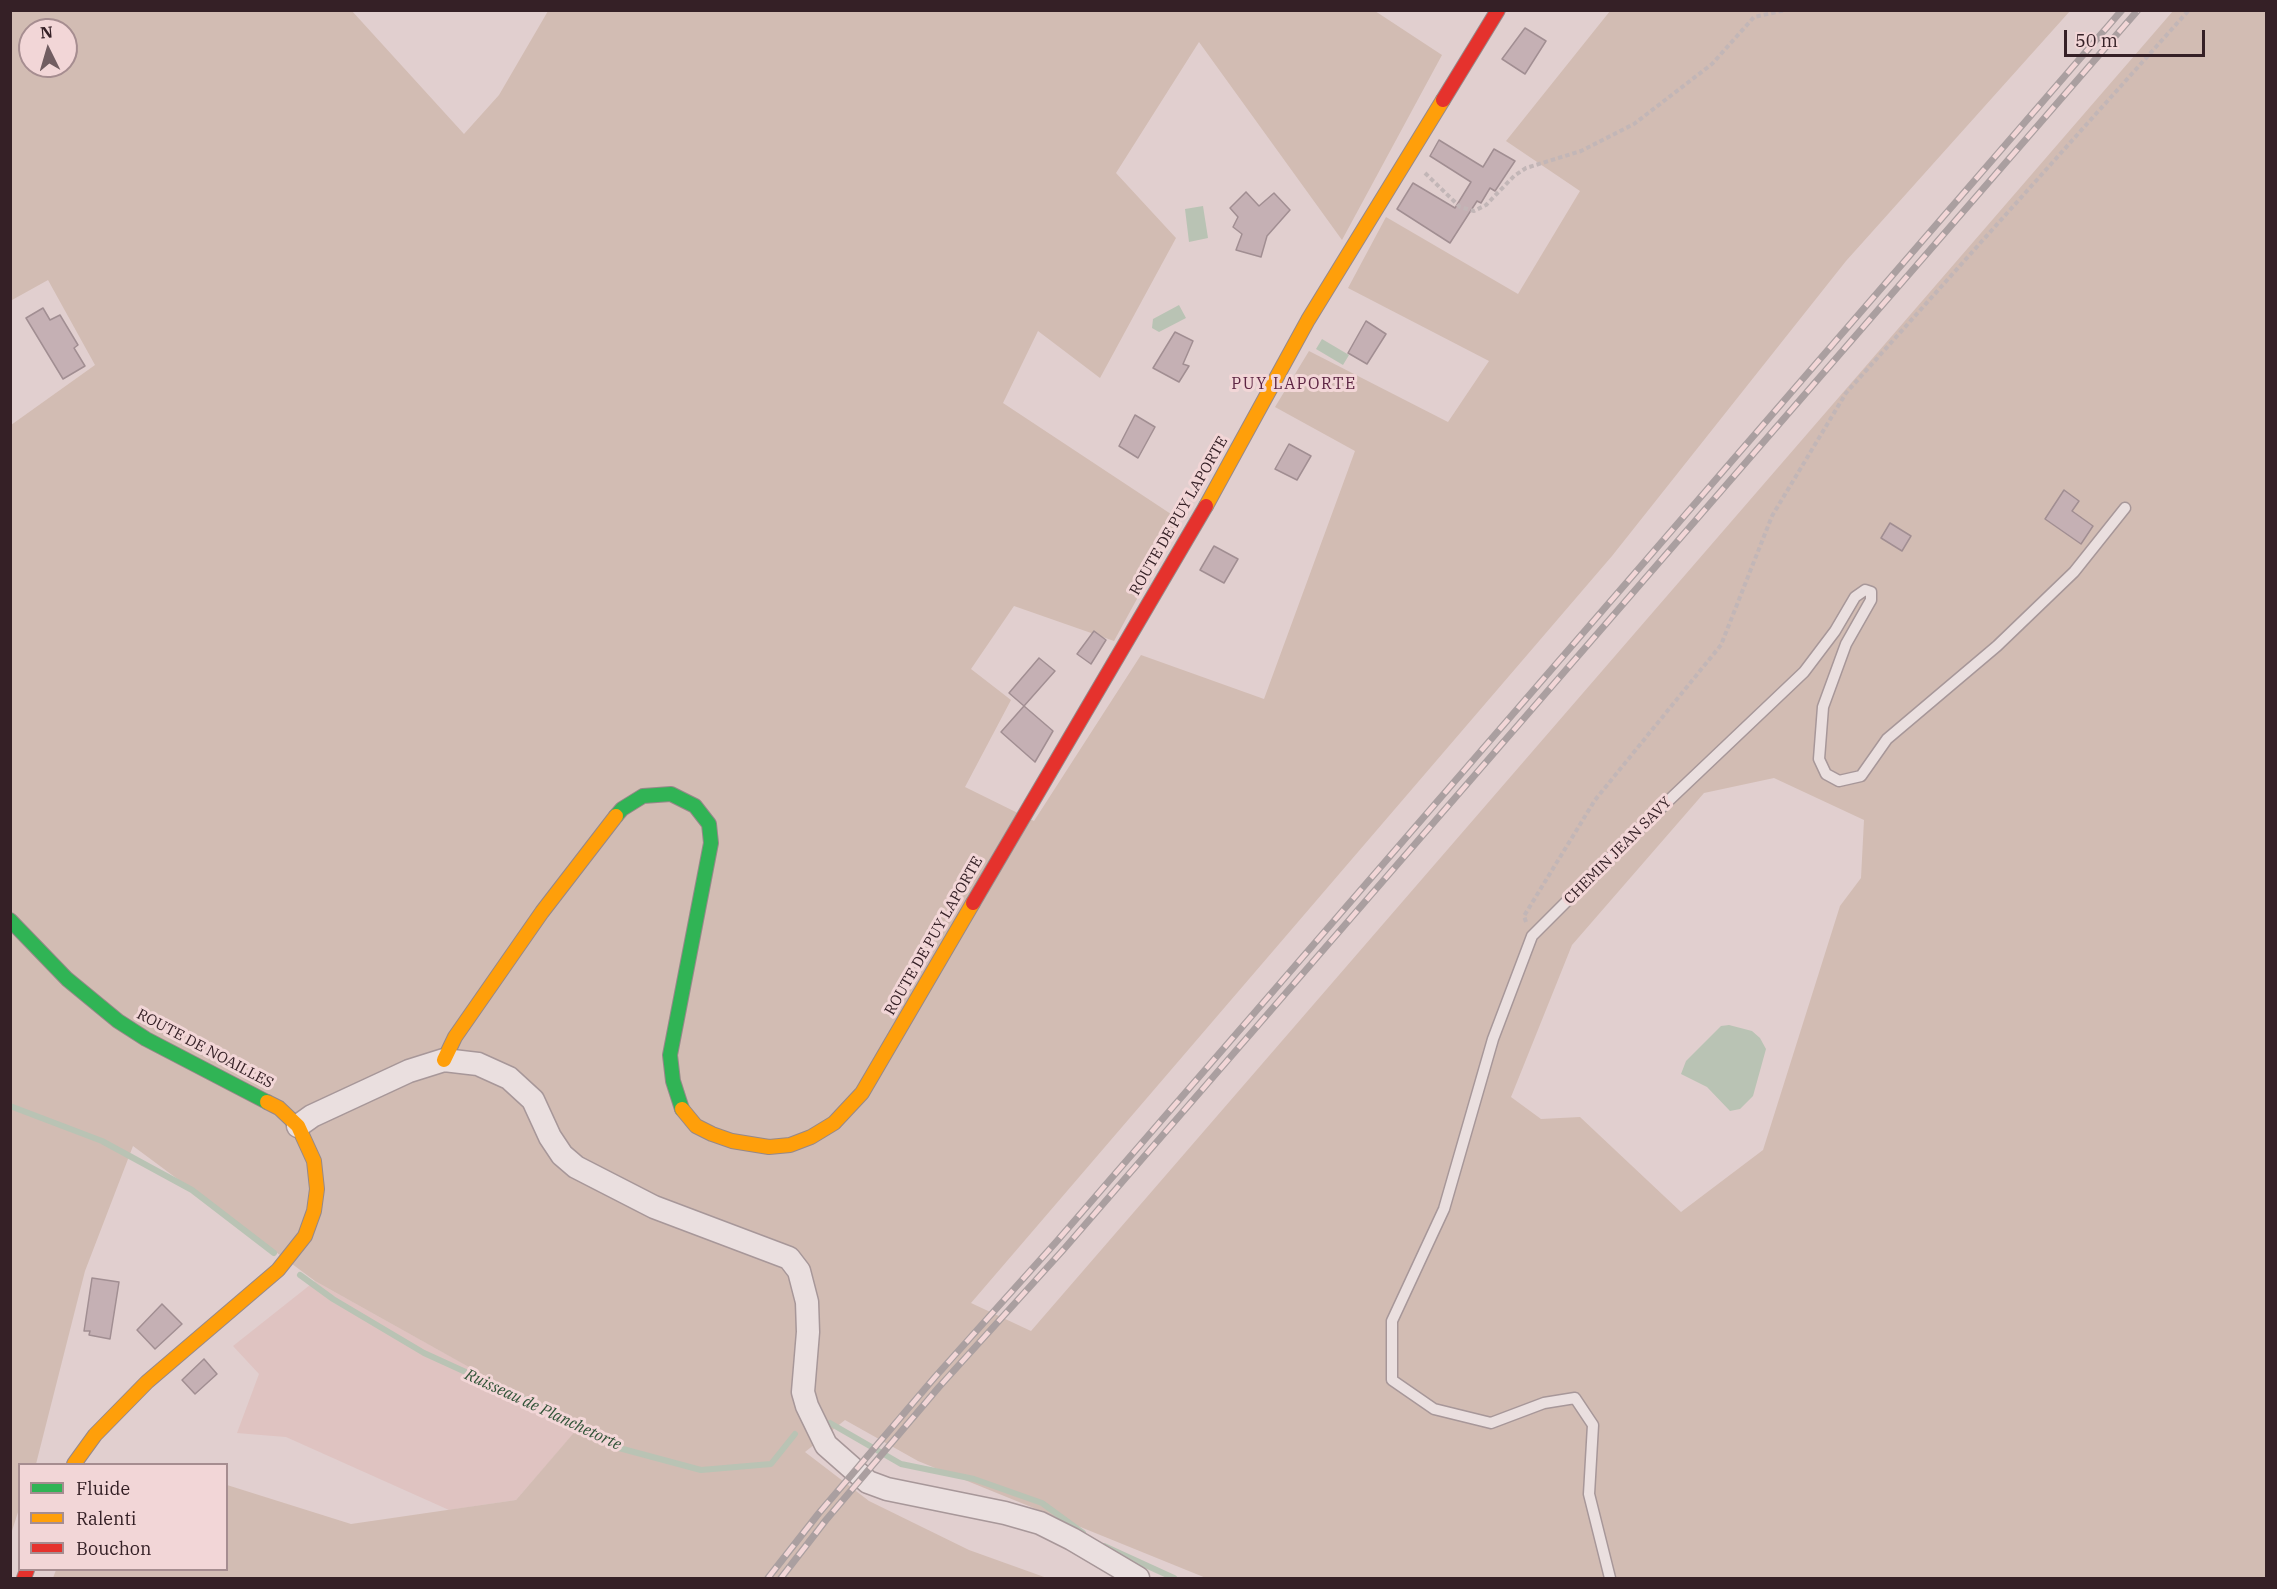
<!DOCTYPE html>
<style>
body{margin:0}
#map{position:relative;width:2277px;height:1589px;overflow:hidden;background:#e1cfcf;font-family:"IBM Plex Serif",serif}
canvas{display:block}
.frame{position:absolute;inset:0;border:12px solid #352026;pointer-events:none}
.legend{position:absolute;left:18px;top:1463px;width:210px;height:108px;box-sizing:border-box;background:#f2d6d7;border:2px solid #a68d90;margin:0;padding:8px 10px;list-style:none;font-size:18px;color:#352026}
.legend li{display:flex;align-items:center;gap:12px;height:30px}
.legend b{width:30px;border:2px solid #a68d90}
.north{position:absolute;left:18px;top:18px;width:60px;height:60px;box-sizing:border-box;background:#f2d6d7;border:2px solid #a68d90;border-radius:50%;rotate:355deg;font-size:16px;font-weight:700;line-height:24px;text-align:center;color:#352026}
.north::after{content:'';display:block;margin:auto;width:21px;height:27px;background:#715d61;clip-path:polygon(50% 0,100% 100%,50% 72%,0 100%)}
.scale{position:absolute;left:2064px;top:30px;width:141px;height:27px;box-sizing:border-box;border:3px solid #352026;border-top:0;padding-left:8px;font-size:18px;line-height:21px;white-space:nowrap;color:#352026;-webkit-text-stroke:4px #f2d6d7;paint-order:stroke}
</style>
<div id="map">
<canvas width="2277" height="1589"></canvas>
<div class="frame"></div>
<ul class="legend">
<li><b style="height:8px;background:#30b455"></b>Fluide</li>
<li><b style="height:8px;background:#ff9f0a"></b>Ralenti</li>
<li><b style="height:8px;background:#e5322d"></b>Bouchon</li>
</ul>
<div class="north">N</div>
<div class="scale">50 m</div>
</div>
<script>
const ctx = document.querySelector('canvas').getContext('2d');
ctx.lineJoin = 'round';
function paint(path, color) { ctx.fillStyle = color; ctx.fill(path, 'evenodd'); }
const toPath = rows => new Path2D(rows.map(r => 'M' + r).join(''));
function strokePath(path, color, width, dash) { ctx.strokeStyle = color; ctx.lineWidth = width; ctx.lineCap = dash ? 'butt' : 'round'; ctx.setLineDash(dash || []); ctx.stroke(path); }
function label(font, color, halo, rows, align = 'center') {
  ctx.font = font + ' "IBM Plex Serif",serif'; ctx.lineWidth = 6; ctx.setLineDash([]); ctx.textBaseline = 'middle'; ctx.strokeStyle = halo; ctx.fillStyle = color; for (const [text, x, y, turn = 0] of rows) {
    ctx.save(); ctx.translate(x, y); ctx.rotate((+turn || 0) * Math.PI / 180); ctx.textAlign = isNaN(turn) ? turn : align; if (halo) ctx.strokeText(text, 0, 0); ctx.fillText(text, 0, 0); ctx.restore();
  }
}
paint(toPath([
 [315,1281,579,1428,516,1500,449,1510,286,1437,237,1433,259,1374,233,1346]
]), '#dfc3c1');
paint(toPath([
 [11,11,352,11,464,134,499,95,548,11,1375,11,1442,55,1342,240,1199,42,1116,173,1176,238,1100,378,1038,331,1003,403,1180,520,1114,641,1014,606,971,669,1011,700,965,787,1034,821,1141,655,1264,699,1355,451,1275,407,1309,351,1448,422,1489,361,1348,288,1386,217,1518,294,1580,191,1506,141,1610,11,2070,11,1846,261,1612,556,971,1303,1031,1331,2173,11,2266,11,2266,1578,1206,1578,918,1461,845,1420,805,1452,869,1501,969,1550,1047,1578,53,1578,56,1570,226,1570,227,1485,351,1524,516,1500,578,1428,315,1281,133,1146,85,1271,36,1464,20,1464,19,1509,11,1534,11,425,95,365,48,280,12,300,11,297],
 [30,30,66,30,66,66,30,66],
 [1774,778,1864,820,1861,878,1840,906,1763,1150,1681,1212,1580,1117,1541,1119,1511,1097,1572,945,1704,793]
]), '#d2bcb3');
paint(toPath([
 [1203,206,1208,238,1189,242,1185,209],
 [1179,305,1186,318,1159,332,1152,328,1153,319],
 [1322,339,1349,355,1343,365,1316,349],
 [1729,1025,1752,1031,1760,1038,1766,1049,1753,1096,1740,1109,1730,1111,1707,1087,1681,1074,1686,1061,1721,1026]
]), '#b9c3b4');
strokePath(toPath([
 [10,1106,102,1141,192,1190,274,1253],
 [300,1275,333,1299,424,1353,538,1405,619,1448,701,1470,771,1464,795,1434],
 [830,1423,901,1464,974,1479,1042,1503,1083,1533],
 [1104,1546,1174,1578]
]), '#b9c3b4', 6);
const building = toPath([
 [1525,28,1546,41,1525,74,1502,59,1525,28],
 [1439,140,1483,167,1494,149,1515,161,1495,191,1490,188,1481,203,1477,201,1450,243,1397,209,1413,183,1455,208,1471,182,1430,156,1439,140],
 [1246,192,1259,206,1274,193,1290,210,1267,236,1261,257,1236,250,1242,234,1233,227,1238,217,1230,208,1246,192],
 [43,308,50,320,60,315,78,345,74,348,85,366,63,379,26,318,43,308],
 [1366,321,1386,334,1367,364,1348,353,1366,321],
 [1175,332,1193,341,1183,364,1189,366,1179,382,1153,368,1175,332],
 [1135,415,1155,427,1138,458,1119,446,1135,415],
 [1289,444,1311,456,1297,480,1275,469,1289,444],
 [2064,490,2079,501,2072,511,2093,526,2081,544,2045,519,2064,490],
 [1890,523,1911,536,1902,551,1881,538,1890,523],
 [1214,546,1238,559,1224,583,1200,570,1214,546],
 [1094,631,1106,640,1091,664,1077,654,1094,631],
 [1039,658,1055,671,1024,706,1053,731,1035,762,1001,732,1024,706,1009,693,1039,658],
 [92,1278,119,1282,110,1339,89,1335,90,1331,84,1331,92,1278],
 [162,1304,182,1324,155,1349,137,1330,162,1304],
 [204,1359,217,1374,195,1394,182,1380,204,1359]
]);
paint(building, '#c5b0b4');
strokePath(building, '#a18e92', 1.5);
const lane = toPath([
 [1610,1578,1589,1494,1593,1425,1575,1398,1544,1403,1491,1423,1434,1409,1392,1380,1392,1321,1444,1209,1493,1039,1532,936,1645,823,1804,672,1835,631,1855,597,1865,590,1871,592,1871,600,1846,644,1823,707,1819,759,1826,774,1839,781,1861,776,1887,739,1997,646,2074,572,2125,508]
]);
const street = toPath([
 [298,1126,312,1116,409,1071,444,1060,478,1064,509,1078,533,1100,550,1137,562,1155,576,1167,654,1207,789,1258,799,1271,807,1302,808,1332,803,1392,807,1406,826,1445,868,1482,887,1489,1005,1513,1040,1523,1072,1539,1138,1578]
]);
const fast = toPath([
 [616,816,622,809,643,796,671,794,695,806,709,824,711,843,670,1055,673,1081,682,1109],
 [10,920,67,979,118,1021,146,1039,267,1102]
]);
const slow = toPath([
 [1206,506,1308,320,1443,100],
 [444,1060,455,1037,542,912,616,816],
 [682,1109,696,1126,712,1134,732,1141,769,1147,790,1145,811,1137,834,1123,862,1093,973,903],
 [74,1464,95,1435,147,1382,278,1270,305,1236,314,1211,317,1189,314,1161,298,1126,279,1108,267,1102]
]);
const jam = toPath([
 [1443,100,1498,10],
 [973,903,1206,506],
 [24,1578,27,1570]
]);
strokePath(lane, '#a79799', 13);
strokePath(street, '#a79799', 25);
strokePath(fast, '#968889', 16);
strokePath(slow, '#968889', 16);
strokePath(jam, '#968889', 16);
strokePath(toPath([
 [1425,173,1460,207,1474,211,1486,205,1514,176,1526,168,1581,151,1634,124,1712,64,1754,17,1786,10],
 [1526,922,1524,916,1595,800,1721,645,1772,516,1846,393,2189,10]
]), '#c2b6b7', 4, [4.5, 3]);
strokePath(lane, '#eadfdf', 10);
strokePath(street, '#eadfdf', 22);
strokePath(fast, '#30b455', 14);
strokePath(slow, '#ff9f0a', 14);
strokePath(jam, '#e5322d', 14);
const rail = toPath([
 [768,1578,819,1513,935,1377,1057,1241,2122,10],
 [781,1578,826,1520,939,1387,1064,1249,2138,10]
]);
strokePath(rail, '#aa9fa0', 7);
strokePath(rail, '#f2d6d7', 4.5, [14]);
label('15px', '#352026', '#f2d6d7', [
 ["ROUTE DE PUY LAPORTE",1179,516,-60],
 ["CHEMIN JEAN SAVY",1618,851,-45],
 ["ROUTE DE PUY LAPORTE",934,936,-60],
 ["ROUTE DE NOAILLES",205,1049,28]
]);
ctx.letterSpacing = '1.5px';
label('16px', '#5d2543', '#f2d6d7', [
 ["PUY LAPORTE",1294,384]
]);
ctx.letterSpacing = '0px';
label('italic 16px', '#315338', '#f2d6d7', [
 ["Ruisseau de Planchetorte",543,1410,25]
]);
</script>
